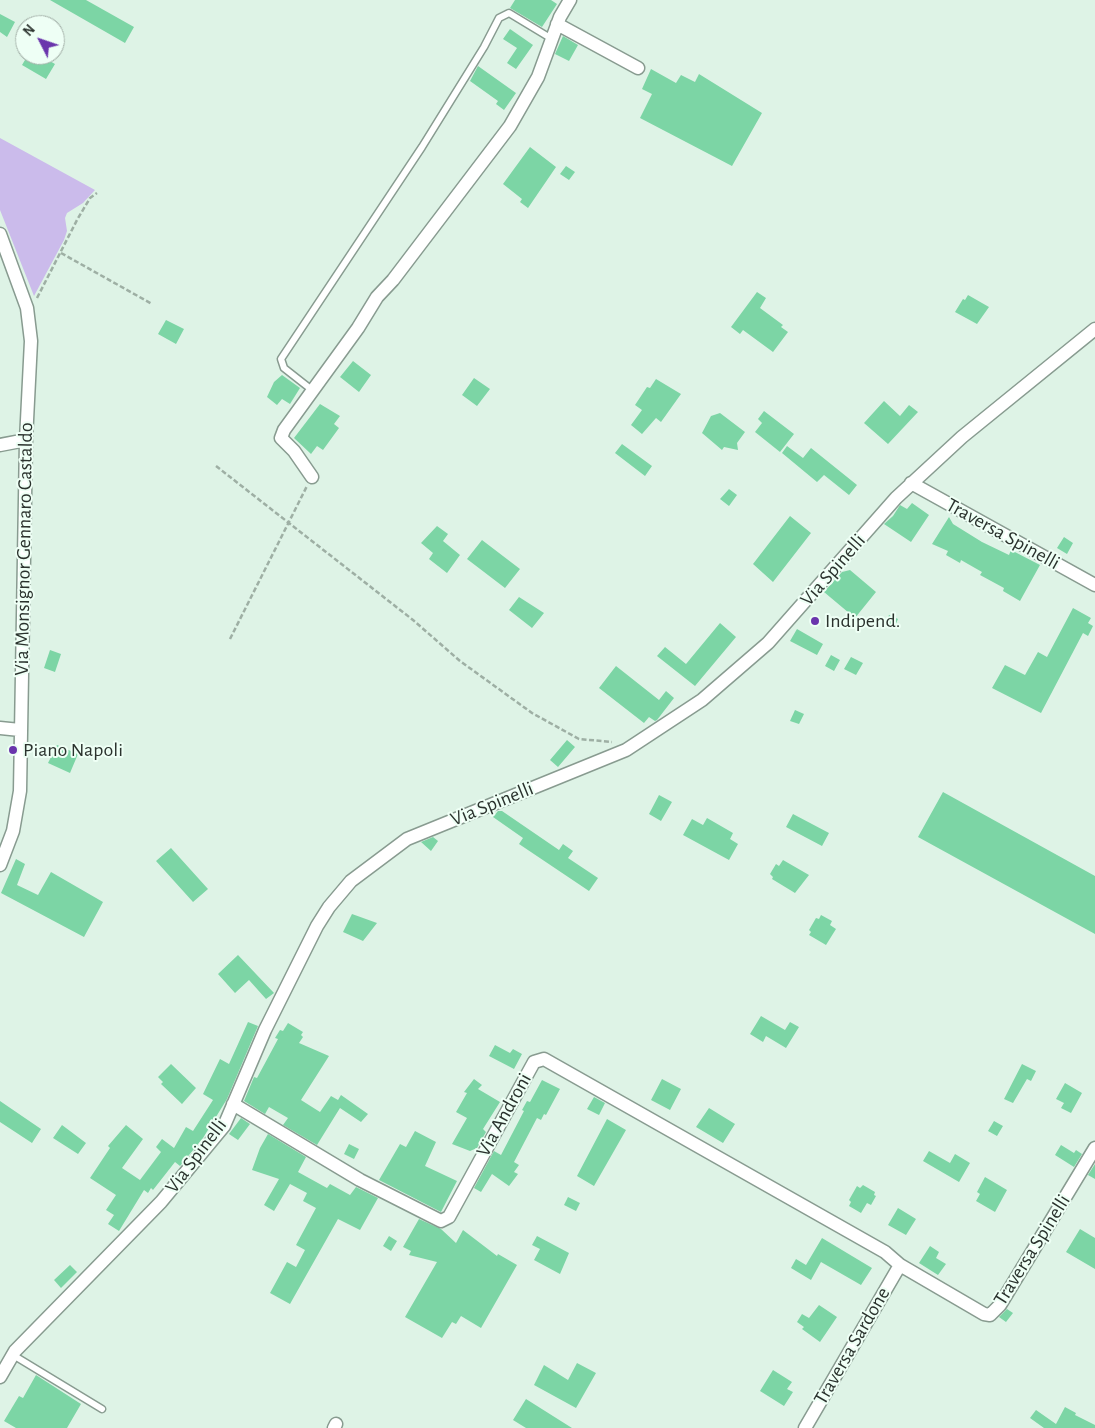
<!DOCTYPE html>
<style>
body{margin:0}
#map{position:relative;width:1095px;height:1428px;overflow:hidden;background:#def3e6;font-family:"Alegreya Sans",sans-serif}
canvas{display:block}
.north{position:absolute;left:15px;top:15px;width:50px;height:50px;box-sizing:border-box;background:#eefff5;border:1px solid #a0ada5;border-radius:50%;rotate:311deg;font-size:14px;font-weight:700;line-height:20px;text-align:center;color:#2a322d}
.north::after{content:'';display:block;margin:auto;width:18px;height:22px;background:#6a35ac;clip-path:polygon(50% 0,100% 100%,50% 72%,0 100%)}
</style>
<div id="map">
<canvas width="1095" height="1428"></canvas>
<div class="north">N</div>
</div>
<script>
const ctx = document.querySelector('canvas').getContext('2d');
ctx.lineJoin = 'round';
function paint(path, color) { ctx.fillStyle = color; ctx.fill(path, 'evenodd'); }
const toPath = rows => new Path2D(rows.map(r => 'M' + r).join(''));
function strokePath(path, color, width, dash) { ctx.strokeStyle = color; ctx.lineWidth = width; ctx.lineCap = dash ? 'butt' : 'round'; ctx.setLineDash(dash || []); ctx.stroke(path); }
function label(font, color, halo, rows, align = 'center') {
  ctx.font = font + ' "Alegreya Sans",sans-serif'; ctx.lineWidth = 4; ctx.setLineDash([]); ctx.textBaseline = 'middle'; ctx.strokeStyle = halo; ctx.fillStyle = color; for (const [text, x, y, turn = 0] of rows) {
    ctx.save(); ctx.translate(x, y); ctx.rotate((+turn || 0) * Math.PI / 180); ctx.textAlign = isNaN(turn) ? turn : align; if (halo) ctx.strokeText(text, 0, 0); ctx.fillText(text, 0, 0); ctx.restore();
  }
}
paint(toPath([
 [0,138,95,190,83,203,67,213,65,218,67,231,64,240,34,296,0,210]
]), '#cbbbeb');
paint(toPath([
 [50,0,86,0,134,27,125,43],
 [515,0,551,0,557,4,542,27,510,8],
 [0,14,15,22,7,37,0,32],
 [510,29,533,45,516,69,507,63,517,48,503,39],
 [563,36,578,45,569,61,555,54],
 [28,55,39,55,55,64,46,79,22,65],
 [478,66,516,93,504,110,496,104,498,101,470,81],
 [651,69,676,83,681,75,695,82,699,74,762,113,732,166,640,118,652,94,642,89],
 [530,147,556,167,528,208,520,202,522,199,503,184],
 [566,166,575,172,569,180,560,174],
 [757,292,766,298,760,308,783,325,781,327,788,332,773,352,743,330,740,334,731,327],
 [968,295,989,307,977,324,955,312,963,299,965,300],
 [166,320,184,329,176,344,158,334],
 [353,361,371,375,359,392,340,377],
 [282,375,300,388,290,404,282,399,277,405,267,397,274,382],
 [474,378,490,389,477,406,462,395],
 [656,379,681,394,661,422,656,418,642,434,631,425,642,410,635,405,647,387,650,388],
 [884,401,900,416,909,405,918,412,888,444,864,423],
 [320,404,340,416,334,424,339,428,323,450,317,446,311,454,294,438],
 [764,411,794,434,780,452,755,432,762,423,758,419],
 [720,413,745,432,737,443,738,450,724,447,722,450,702,433,711,416],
 [622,444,652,466,645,476,615,453],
 [787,446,803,458,811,448,857,485,849,495,824,475,817,482,782,453],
 [729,489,737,495,729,506,720,499],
 [912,503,929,515,911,542,884,524,893,516,900,505,907,509],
 [790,516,811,533,773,582,753,564],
 [949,517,953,524,982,542,1009,555,1011,550,1040,565,1020,601,1003,591,1004,588,980,575,982,572,961,560,960,563,946,555,948,551,932,544],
 [437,526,448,534,443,541,460,555,447,573,429,559,433,553,421,543],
 [1064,537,1073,543,1067,554,1057,548],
 [482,540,520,569,505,588,467,559],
 [850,570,876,592,855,618,824,592,842,572],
 [519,597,544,613,532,628,509,610],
 [1073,608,1091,618,1088,623,1093,626,1088,636,1083,633,1041,713,992,688,1005,665,1025,675,1038,652,1047,657],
 [889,615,898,619,894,628,885,624],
 [720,623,736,637,695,686,657,656,665,647,686,664],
 [797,629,823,644,817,655,790,641],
 [50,650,61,654,55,672,44,668],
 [831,655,840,660,834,671,825,666],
 [851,657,863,663,856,675,844,669],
 [616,666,659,700,666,691,674,698,657,720,655,721,649,717,644,723,599,688],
 [795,710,804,714,799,724,790,721],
 [567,740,575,747,558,767,550,760],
 [57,745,78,754,70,773,48,763],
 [943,792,1095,876,1095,934,918,837],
 [659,795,672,802,661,821,649,814],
 [498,811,502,811,559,850,563,844,573,851,568,858,598,878,589,891,519,844,523,838,493,817],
 [793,814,829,833,822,846,786,827],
 [707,818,733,833,730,839,738,844,729,860,683,835,692,819,703,825],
 [433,837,438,841,431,851,421,842],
 [171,848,208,889,193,902,156,861],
 [16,859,25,864,17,885,38,895,51,872,103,902,84,937,1,893],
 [783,860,809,875,795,893,772,879,773,877,770,874,776,864,779,866],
 [352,914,377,923,363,941,343,932],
 [821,915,832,921,830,925,836,929,826,945,809,935,811,932,809,930,816,918,819,919],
 [238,955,274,993,266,999,249,980,235,993,218,974],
 [761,1016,785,1030,790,1022,799,1027,786,1048,766,1036,763,1042,750,1034],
 [248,1022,258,1026,227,1099,203,1138,180,1166,175,1162,153,1190,151,1188,148,1193,144,1190,119,1231,108,1224,114,1215,106,1210,116,1195,90,1178,110,1148,108,1146,126,1125,143,1139,122,1168,140,1180,161,1152,156,1147,162,1139,174,1148,186,1127,193,1131,213,1100,203,1094,220,1059,229,1064],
 [288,1023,303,1032,301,1035,303,1037,299,1043,329,1056,301,1100,320,1112,331,1096,338,1100,341,1095,368,1114,361,1122,340,1108,317,1145,283,1125,288,1118,269,1107,265,1114,244,1101,254,1077,257,1078,278,1039,275,1038,280,1030,283,1031],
 [495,1045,510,1053,513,1049,522,1054,514,1069,489,1056],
 [171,1064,196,1088,182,1104,161,1084,163,1082,158,1077],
 [1022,1064,1036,1071,1031,1081,1027,1079,1013,1103,1004,1099],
 [474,1079,482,1085,478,1089,500,1102,483,1129,486,1132,477,1148,470,1151,452,1144,467,1118,456,1112,467,1093,464,1092],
 [662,1079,681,1089,670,1110,651,1100],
 [542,1080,560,1089,546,1115,544,1114,541,1120,537,1118,514,1162,519,1165,514,1172,518,1174,509,1186,492,1174,481,1192,474,1188,494,1151,501,1155,524,1111,522,1110,527,1101,530,1102],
 [1065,1083,1082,1093,1071,1113,1061,1108,1064,1103,1056,1099],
 [594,1097,605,1103,599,1115,587,1109],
 [0,1101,41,1129,32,1143,0,1122],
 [709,1108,735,1124,723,1143,696,1127],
 [241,1118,250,1124,238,1140,229,1134],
 [607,1119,626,1130,594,1186,577,1176],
 [994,1121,1003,1126,997,1136,988,1131],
 [62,1125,86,1143,78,1154,53,1138],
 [415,1131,436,1142,425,1166,457,1181,441,1212,379,1180,400,1144,406,1147],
 [268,1134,306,1157,298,1172,327,1188,330,1184,350,1195,356,1187,378,1198,360,1230,338,1219,290,1304,270,1293,287,1262,296,1267,305,1250,296,1245,316,1208,303,1201,307,1193,290,1184,274,1211,264,1205,279,1179,252,1170,260,1148],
 [349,1144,359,1149,354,1159,344,1154],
 [1061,1145,1074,1153,1076,1150,1082,1154,1074,1167,1055,1155],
 [929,1151,950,1163,955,1154,970,1163,959,1182,923,1161],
 [1095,1164,1095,1179,1088,1175],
 [985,1177,1007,1190,995,1212,976,1201,980,1194,977,1192],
 [863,1185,875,1192,874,1195,876,1196,871,1205,867,1203,861,1213,849,1206,851,1202,849,1200,857,1186,860,1188],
 [568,1197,580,1203,576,1211,564,1205],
 [898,1208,916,1219,906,1235,888,1225],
 [419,1219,441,1229,456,1243,463,1230,497,1256,498,1254,517,1265,481,1328,461,1316,456,1324,452,1322,442,1338,405,1317,437,1262,409,1255,411,1251,403,1247],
 [1080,1229,1095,1238,1095,1269,1066,1252],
 [389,1236,397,1241,391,1251,383,1246],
 [537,1236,569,1253,560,1274,534,1260,540,1249,532,1245],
 [822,1238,872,1268,861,1285,821,1262,811,1280,791,1268,796,1259,806,1265],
 [930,1246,939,1252,936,1258,946,1264,938,1275,919,1263],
 [70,1265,77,1272,61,1288,54,1280],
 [819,1305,837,1317,820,1342,802,1329,804,1327,797,1322,802,1314,809,1318],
 [1007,1309,1013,1313,1006,1322,999,1317],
 [577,1363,596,1373,576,1408,534,1385,544,1365,568,1380],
 [773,1370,792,1382,787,1389,793,1392,784,1406,760,1391],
 [36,1375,81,1404,67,1428,16,1428,4,1421,19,1396,23,1398],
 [526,1399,572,1428,526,1428,513,1420],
 [1065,1407,1076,1413,1075,1415,1095,1425,1095,1428,1044,1428,1030,1418,1036,1410,1056,1424]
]), '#7cd5a5');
const service = toPath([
 [312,390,284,368,281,359,422,147,484,47,499,18,509,13,552,39],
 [13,1355,102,1409]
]);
const minor = toPath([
 [557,24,638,68],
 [0,234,27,308,31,341,26,440,20,791,13,831,0,865],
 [0,445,26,440],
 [312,477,294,451,281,438,284,430,358,328,377,297,393,280,510,126,538,77,560,17,570,0],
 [911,483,1095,585],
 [0,728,20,730],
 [233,1104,360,1180,441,1221,449,1217,534,1062,544,1059,885,1252,900,1265,984,1314,990,1315,1000,1305,1095,1148],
 [0,1377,15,1351,161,1202,224,1126,265,1030,317,926,329,907,351,881,407,839,626,750,702,700,768,643,896,498,962,437,1095,329],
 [334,1428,336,1424],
 [805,1428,900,1265]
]);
strokePath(service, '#889b90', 9);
strokePath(minor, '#889b90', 15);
strokePath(toPath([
 [61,253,152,304],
 [37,298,77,220,90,198,97,193],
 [216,466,413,620,460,661,532,713,579,739,612,742],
 [230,639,307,486]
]), '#9eafa4', 2.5, [5, 2.5]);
strokePath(service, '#fff', 6);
strokePath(minor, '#fff', 12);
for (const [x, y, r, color] of [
 [815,621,5,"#6a35ac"],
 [13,750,5,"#6a35ac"]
]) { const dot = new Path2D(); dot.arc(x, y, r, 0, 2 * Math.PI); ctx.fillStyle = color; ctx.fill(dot); strokePath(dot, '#eefff5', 2); }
label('20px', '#2a322d', '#eefff5', [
 ["Traversa Spinelli",1003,534,29],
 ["Via Monsignor Gennaro Castaldo",24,549,-89],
 ["Via Spinelli",833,570,-49],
 ["Via Spinelli",492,804,-22],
 ["Via Androni",504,1115,-61],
 ["Via Spinelli",196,1156,-53],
 ["Traversa Spinelli",1032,1250,-58],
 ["Traversa Sardone",852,1346,-60]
]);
label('20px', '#2a322d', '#eefff5', [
 ["Indipend.",825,621],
 ["Piano Napoli",23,750]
], 'left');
</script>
